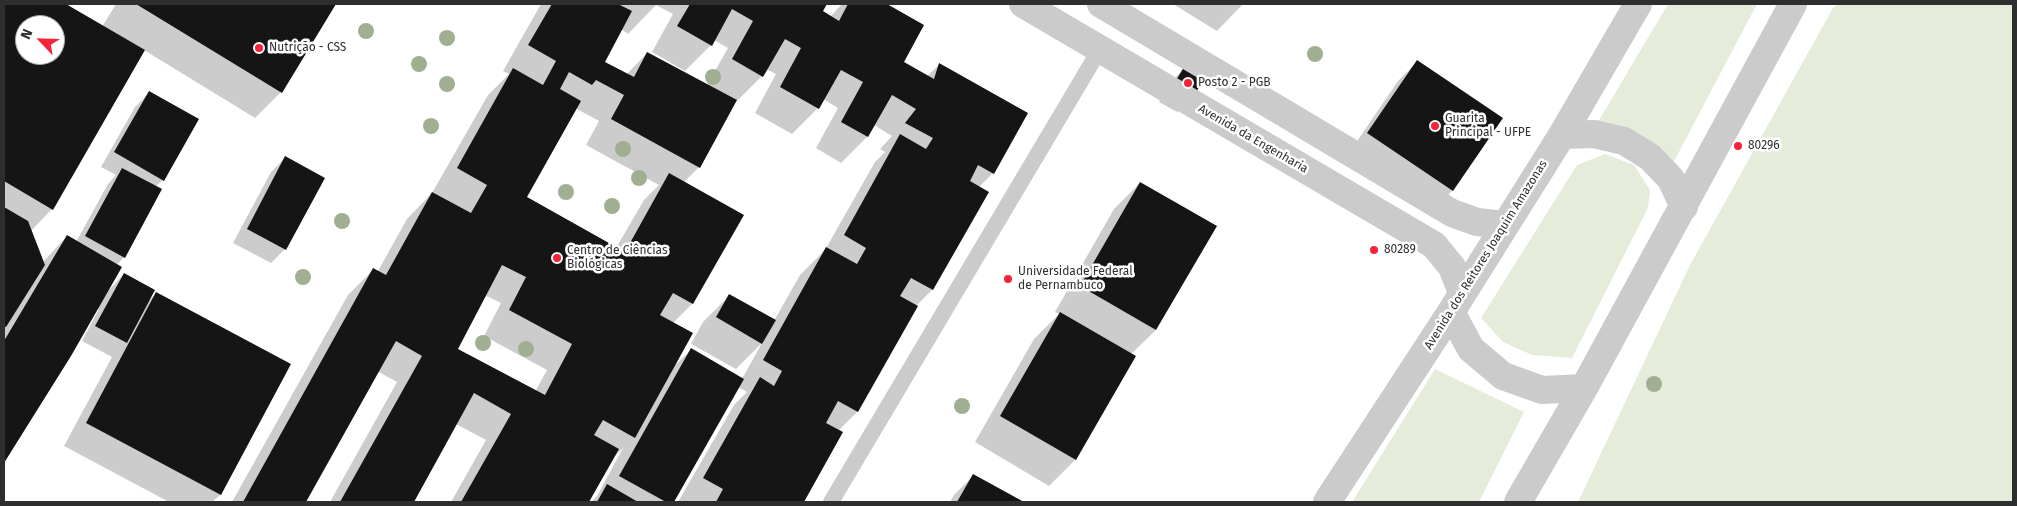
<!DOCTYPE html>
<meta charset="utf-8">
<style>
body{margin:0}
#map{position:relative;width:2017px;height:506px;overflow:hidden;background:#fff;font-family:"Fira Sans",sans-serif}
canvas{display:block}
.frame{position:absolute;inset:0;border:5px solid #2e2e2e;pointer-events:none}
.north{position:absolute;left:15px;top:15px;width:50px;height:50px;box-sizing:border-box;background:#fff;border:1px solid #ababab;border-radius:50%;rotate:294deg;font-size:14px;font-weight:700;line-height:20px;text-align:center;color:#2e2e2e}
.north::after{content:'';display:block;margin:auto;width:18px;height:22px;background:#f32339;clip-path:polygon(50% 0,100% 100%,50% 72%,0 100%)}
</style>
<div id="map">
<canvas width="2017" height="506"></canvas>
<div class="frame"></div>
<div class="north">N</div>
</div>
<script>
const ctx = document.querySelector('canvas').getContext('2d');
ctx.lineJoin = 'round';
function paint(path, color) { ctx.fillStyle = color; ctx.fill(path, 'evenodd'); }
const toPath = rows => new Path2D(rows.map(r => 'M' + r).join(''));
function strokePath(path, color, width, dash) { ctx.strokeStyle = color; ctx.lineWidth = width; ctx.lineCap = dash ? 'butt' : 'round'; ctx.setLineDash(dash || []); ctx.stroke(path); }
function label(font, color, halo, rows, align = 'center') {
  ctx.font = font + ' "Fira Sans",sans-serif'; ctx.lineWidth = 5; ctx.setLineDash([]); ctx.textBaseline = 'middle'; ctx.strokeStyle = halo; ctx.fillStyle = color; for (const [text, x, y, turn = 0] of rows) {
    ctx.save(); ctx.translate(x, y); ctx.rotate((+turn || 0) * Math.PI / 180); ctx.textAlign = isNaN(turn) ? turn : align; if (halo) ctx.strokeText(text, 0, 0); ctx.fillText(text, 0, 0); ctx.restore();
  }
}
paint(toPath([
 [1668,4,1757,4,1671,167,1595,127],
 [1839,4,2013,4,2013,502,1578,502,1690,265,1833,8],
 [1605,154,1634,165,1650,190,1648,208,1572,358,1532,355,1503,342,1481,318,1577,165],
 [1435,369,1524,412,1479,502,1352,502]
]), '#e5edda');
paint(toPath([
 [4,4,62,4,102,27,116,4,335,4,281,92,255,118,144,50,52,209,31,231,43,262,67,236,76,242,108,184,116,175,101,167,135,107,149,93,163,180,155,187,124,257,117,265,108,291,124,274,148,302,156,293,290,365,220,495,212,502,169,502,64,446,112,357,82,341,99,309,97,308,4,460],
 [25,25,55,25,55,55,25,55],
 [541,4,825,4,821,12,830,17,842,4,884,4,923,25,902,62,927,76,939,65,993,173,979,187,987,192,932,290,916,306,857,412,838,431,841,433,803,502,678,502,734,405,747,392,738,387,673,502,591,502,597,496,623,448,612,459,588,502,451,502,486,440,456,424,412,502,330,502,397,382,377,371,304,502,232,502,348,295,374,269,378,271,407,219,432,193,488,95,509,74,503,71],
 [656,5,673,14,652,52,685,71,711,45,714,40,728,48,707,85,647,53,626,75,603,63,621,29,628,34],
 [766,69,776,74,755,113,792,134,818,108,823,99,838,108,816,148,841,163,867,137,874,125,892,136,880,149,885,152,875,162,825,250,800,275,774,321,729,296,703,322,691,344,736,369,762,343,742,379,691,350,674,366,673,323,692,304,742,215,684,182,699,167,735,101,736,102,762,76],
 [575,108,599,121,586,145,659,185,644,200,616,248,525,197],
 [485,295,501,303,484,336,547,370,535,392,456,350],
 [1173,4,1243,4,1217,31],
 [1417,62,1452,191,1433,210,1349,153,1398,81],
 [1184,69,1191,98,1177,112,1159,102,1170,83],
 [285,158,285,249,271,263,233,243,271,172],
 [1140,183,1156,330,1131,354,1135,357,1075,460,1049,486,975,442,1034,339,1059,314,1055,312,1114,209],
 [973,476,1021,502,950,502,954,495]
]), '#0003');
paint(toPath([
 [4,4,66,4,145,50,53,210,4,181],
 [25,25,55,25,55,55,25,55],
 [136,4,336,4,282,93],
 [552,4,618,4,632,11,605,62,634,77,647,52,737,100,700,168,611,119,624,95,596,80,592,85,569,72,560,89,581,101,527,197,625,252,669,173,744,215,693,304,673,293,660,315,693,333,635,438,603,420,594,435,619,449,589,502,461,502,511,414,474,393,414,502,340,502,422,356,396,341,306,502,243,502,373,268,386,275,432,192,471,213,487,185,457,168,513,68,543,85,556,61,528,45],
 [502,265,526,277,509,310,572,344,545,395,458,349],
 [690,4,827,4,823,11,839,21,848,4,887,4,924,25,904,62,934,79,939,63,1028,113,994,174,978,165,970,181,989,192,933,290,911,278,900,296,918,306,858,412,838,401,826,423,843,432,804,502,716,502,723,489,703,478,760,377,774,386,782,371,763,360,826,247,857,264,866,248,844,235,900,134,926,149,933,138,905,123,916,109,892,95,868,137,841,122,863,82,841,70,819,109,780,87,801,48,785,39,763,77,732,59,753,21,732,9,712,46,677,26],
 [1417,60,1503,118,1453,191,1367,133],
 [1184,67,1204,79,1192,99,1172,87],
 [149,91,199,119,164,181,114,152],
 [285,156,325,178,286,250,247,229],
 [122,168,162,189,125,258,85,236],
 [1140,182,1217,226,1156,330,1080,286],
 [4,207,28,221,45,265,6,327,4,326],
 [67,235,122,267,71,356,4,463,4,341],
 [124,273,155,290,127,343,95,326],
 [156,292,291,364,221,495,86,423],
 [729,294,776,320,762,344,716,317],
 [1060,312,1136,356,1076,460,1000,416],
 [691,348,744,379,674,502,666,502,619,476],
 [973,474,1024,502,957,502],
 [607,484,638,502,597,502]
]), '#151515');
strokePath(toPath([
 [831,502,1100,49]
]), '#cbcbcb', 16);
strokePath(toPath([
 [1023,4,1434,245,1452,267,1462,293],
 [1101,4,1452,213,1477,222,1504,225],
 [1562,135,1594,134,1624,141,1650,157,1671,179,1684,207],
 [1451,312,1471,349,1503,376,1542,390,1584,388],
 [1327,502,1451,312,1562,135,1638,4],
 [1518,502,1584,388,1793,4]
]), '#cbcbcb', 28);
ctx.fillStyle = '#a0af92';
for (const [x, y] of [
 [366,31],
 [447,38],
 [1315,54],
 [419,64],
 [713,77],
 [447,84],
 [431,126],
 [623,149],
 [639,178],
 [566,192],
 [612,206],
 [342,221],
 [303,277],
 [483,343],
 [526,349],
 [1654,384],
 [962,406]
]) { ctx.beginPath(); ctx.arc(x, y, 8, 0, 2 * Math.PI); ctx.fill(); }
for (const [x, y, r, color] of [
 [259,48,5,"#f32339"],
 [1188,83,5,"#f32339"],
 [1435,126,5,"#f32339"],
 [1738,146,5,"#f32339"],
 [1374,250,5,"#f32339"],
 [557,258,5,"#f32339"],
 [1008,279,5,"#f32339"]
]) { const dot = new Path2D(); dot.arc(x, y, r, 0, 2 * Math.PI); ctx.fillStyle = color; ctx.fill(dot); strokePath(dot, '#fff', 2); }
label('12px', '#2e2e2e', '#fff', [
 ["Nutrição - CSS",269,48],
 ["Posto 2 - PGB",1198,83],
 ["Guarita",1445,119],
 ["Principal - UFPE",1445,133],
 ["80296",1748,146],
 ["80289",1384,250],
 ["Centro de Ciências",567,251],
 ["Biológicas",567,265],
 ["Universidade Federal",1018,272],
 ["de Pernambuco",1018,286]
], 'left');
label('12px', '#2e2e2e', '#fff', [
 ["Avenida da Engenharia",1253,139,30],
 ["Avenida dos Reitores Joaquim Amazonas",1486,255,-58]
]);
</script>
